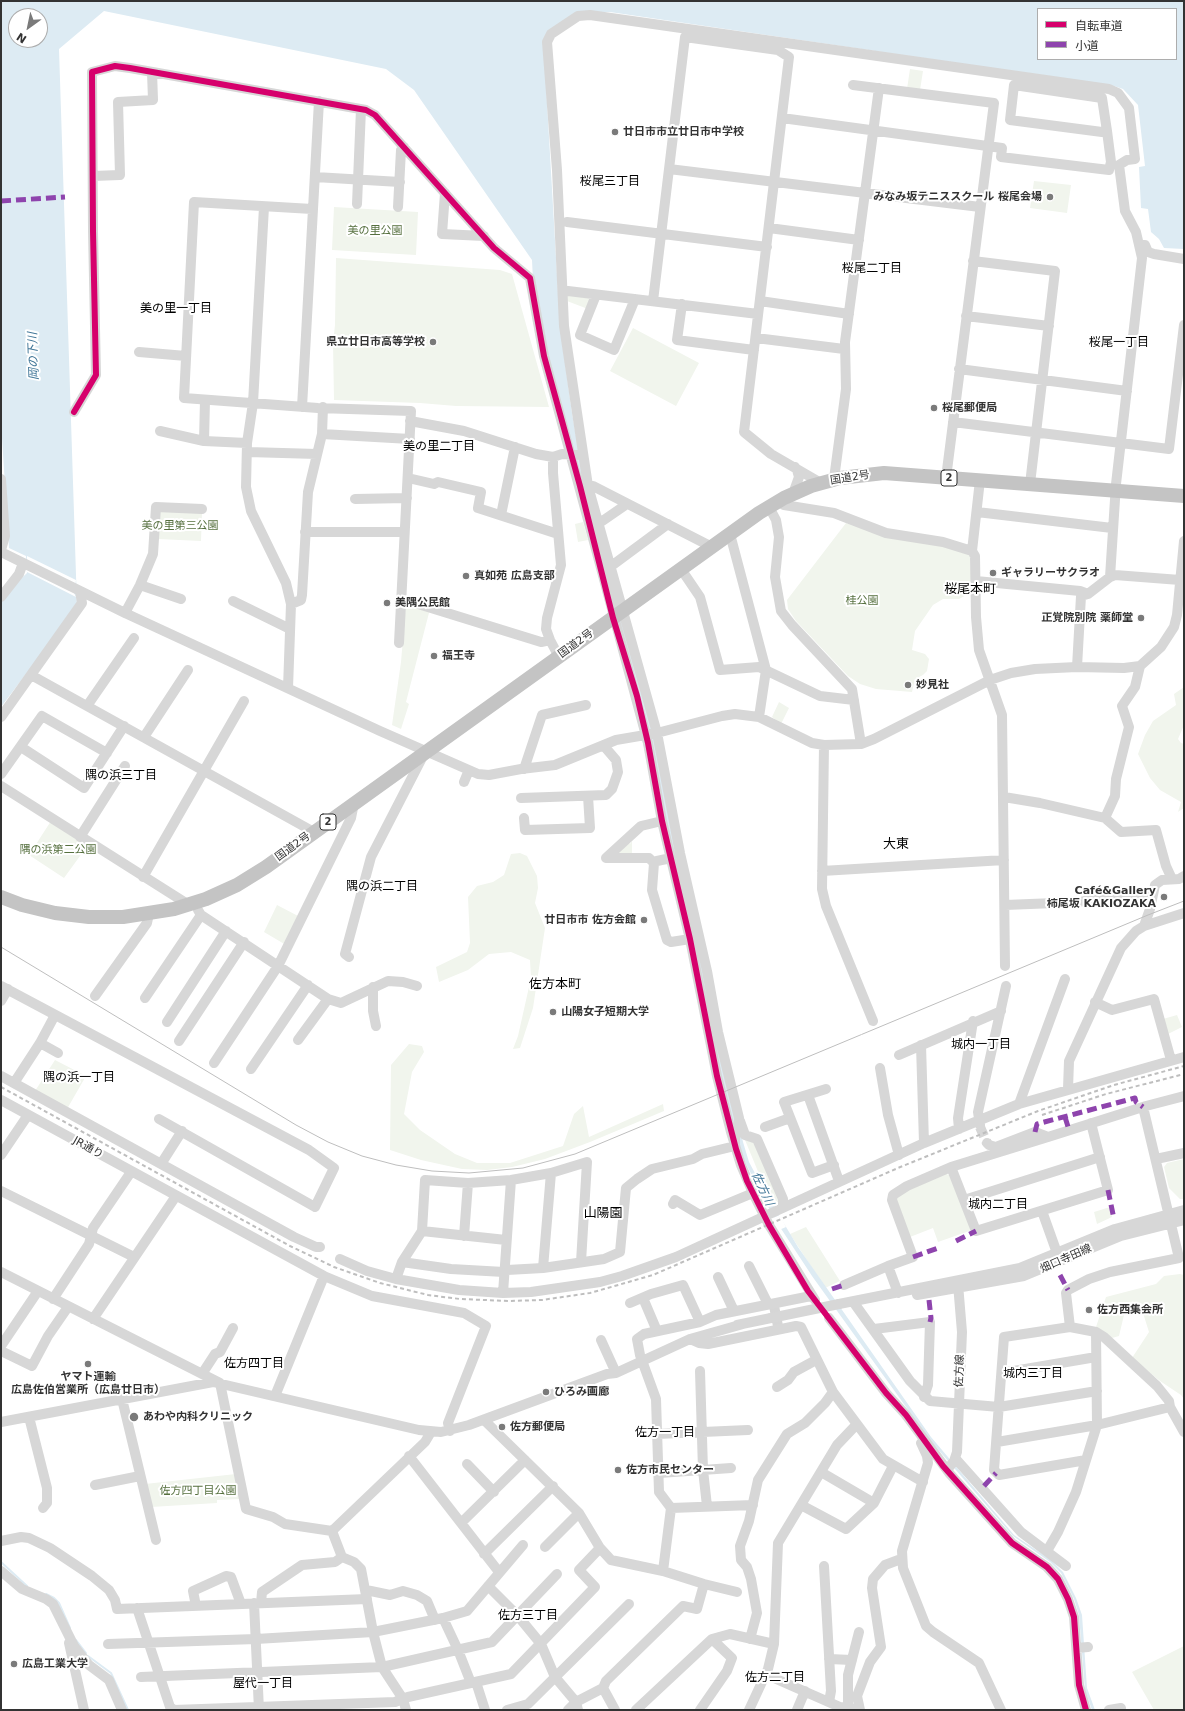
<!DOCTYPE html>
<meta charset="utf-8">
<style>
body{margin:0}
#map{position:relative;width:1185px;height:1711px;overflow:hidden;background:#fff;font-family:"DejaVu Sans","Noto Sans JP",sans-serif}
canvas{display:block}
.frame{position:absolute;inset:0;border:2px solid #333;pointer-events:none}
.legend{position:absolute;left:1037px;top:8px;width:140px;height:52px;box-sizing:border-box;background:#fff;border:1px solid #adadad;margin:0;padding:5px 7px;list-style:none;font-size:12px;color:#333}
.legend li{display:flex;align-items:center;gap:8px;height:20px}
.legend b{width:20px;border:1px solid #adadad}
.north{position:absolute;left:8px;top:8px;width:40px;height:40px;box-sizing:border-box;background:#fff;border:1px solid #adadad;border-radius:50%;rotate:213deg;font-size:11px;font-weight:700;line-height:16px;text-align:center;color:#333}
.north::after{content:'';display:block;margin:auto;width:14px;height:18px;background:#7a7a7a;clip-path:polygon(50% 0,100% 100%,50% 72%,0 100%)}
</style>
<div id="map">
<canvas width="1185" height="1711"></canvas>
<div class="frame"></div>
<ul class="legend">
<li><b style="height:5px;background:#d6006c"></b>自転車道</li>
<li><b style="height:5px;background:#8e44ad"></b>小道</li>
</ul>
<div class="north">N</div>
</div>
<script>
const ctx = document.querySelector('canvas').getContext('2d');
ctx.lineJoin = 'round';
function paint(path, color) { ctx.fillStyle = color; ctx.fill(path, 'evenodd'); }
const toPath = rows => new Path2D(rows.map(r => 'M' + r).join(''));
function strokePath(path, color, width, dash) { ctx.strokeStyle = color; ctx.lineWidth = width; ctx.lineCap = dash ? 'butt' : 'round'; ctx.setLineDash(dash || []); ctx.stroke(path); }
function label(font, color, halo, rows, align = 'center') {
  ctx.font = font + ' "DejaVu Sans","Noto Sans JP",sans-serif'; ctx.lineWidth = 4; ctx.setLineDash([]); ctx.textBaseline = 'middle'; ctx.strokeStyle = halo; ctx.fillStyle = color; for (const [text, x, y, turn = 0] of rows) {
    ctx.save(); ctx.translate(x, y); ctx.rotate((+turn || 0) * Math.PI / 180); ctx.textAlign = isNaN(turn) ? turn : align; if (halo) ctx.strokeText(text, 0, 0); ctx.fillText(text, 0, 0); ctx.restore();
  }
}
paint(toPath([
 [910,69,923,71,920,90,907,89],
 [1034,181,1071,185,1067,213,1030,208],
 [334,207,418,212,416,255,332,250],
 [336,258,500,270,512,274,549,407,456,406,420,403,334,400,333,343,335,325],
 [567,293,590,296,588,309,567,301],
 [633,328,699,363,676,406,610,371],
 [160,511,202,513,201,541,158,539],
 [583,522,588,540,578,542,575,524],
 [846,523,943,544,970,555,972,592,959,599,943,599,933,605,915,631,912,650,925,654,929,659,927,671,923,675,915,679,912,692,876,689,860,684,848,676,796,621,788,609,787,600],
 [406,603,430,609,406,702,409,704,401,729,392,725,401,662],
 [1184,687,1184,725,1178,739,1181,743,1184,744,1184,808,1178,812,1181,802,1160,790,1150,778,1138,754,1145,735,1153,721,1176,705,1174,694],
 [779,702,789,708,781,724,772,717],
 [51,821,88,845,64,878,29,855],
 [627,841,630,844,632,841,632,855,616,856],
 [520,853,527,856,537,876,538,888,535,903,545,928,533,1008,520,1048,513,1049,518,1036,531,978,530,960,511,952,489,954,468,970,439,982,436,967,467,952,470,943,468,897,477,886,493,882,504,875,511,854],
 [277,905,300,917,286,945,264,932],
 [1177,1015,1182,1027,1168,1034,1163,1019],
 [409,1044,422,1046,424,1052,412,1072,404,1114,420,1130,455,1154,477,1163,510,1163,563,1146,574,1114,583,1106,589,1137,663,1104,664,1111,590,1142,545,1159,512,1167,487,1170,462,1169,421,1160,390,1150,391,1065],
 [55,1060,86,1076,67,1109,35,1091],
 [745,1140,755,1142,779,1202,771,1203],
 [1184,1159,1184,1199,1180,1199,1169,1188,1164,1167,1167,1163],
 [944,1173,949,1175,972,1230,938,1242,933,1228,910,1237,896,1202,898,1196,908,1190],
 [1110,1207,1112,1217,1097,1224,1094,1212],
 [806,1227,840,1281,825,1288,790,1234],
 [1180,1274,1184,1275,1184,1399,1181,1395,1160,1381,1132,1358,1149,1332,1143,1313,1124,1315,1119,1336,1112,1338,1096,1327,1106,1297,1156,1284,1164,1276],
 [236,1474,240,1499,217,1500,217,1503,151,1507,145,1484],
 [1184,1646,1184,1710,1154,1710,1132,1672]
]), '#f1f5ed');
paint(toPath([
 [1,1,1184,1,1184,249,1164,248,1159,239,1151,232,1148,209,1141,208,1139,167,1145,166,1138,105,1123,89,1114,86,610,12,581,12,548,31,545,68,560,327,572,413,581,466,655,743,743,1142,749,1162,764,1190,798,1247,931,1437,1014,1535,1051,1560,1063,1572,1076,1598,1082,1615,1087,1688,1095,1710,1092,1710,1085,1690,1079,1615,1074,1599,1061,1573,1050,1562,1013,1536,929,1439,812,1276,774,1218,746,1164,738,1142,722,1086,701,979,534,301,532,260,414,90,386,69,104,11,59,49,77,606,1,707,1,601,7,592,27,573,26,556,9,548,1,422],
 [1038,9,1176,9,1176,59,1038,59],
 [16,16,40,16,40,40,16,40]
]), '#ddebf3');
paint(toPath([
 [27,556,76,580,74,593,76,597,27,572],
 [780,1215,786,1227,779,1230,773,1218]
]), '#fff');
strokePath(toPath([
 [1,1562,27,1586],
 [46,1594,54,1598,59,1603,70,1628],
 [76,1640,86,1653],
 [88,1656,111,1673,128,1710]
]), '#ddebf3', 2);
strokePath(toPath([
 [980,1127,987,1143],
 [774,1306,778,1326]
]), '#d6d6d6', 10, [10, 5]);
strokePath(toPath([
 [853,85,994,103,946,478],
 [782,118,1002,148,1001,157,1109,170,1111,162,1107,131,1102,98,1014,85,1010,120,1102,132,1107,131],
 [669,169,980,207],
 [93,176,120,175,118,102,153,100,152,72],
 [315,177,400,182],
 [445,193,442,234,484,236],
 [357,204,361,109],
 [264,207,253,403,247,443,246,487,251,511,286,583,291,604,288,688],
 [398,207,401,150,404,147],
 [312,209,194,202,184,398,318,408,411,411,399,643],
 [567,222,767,247],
 [769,228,859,240],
 [1139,245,1145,245,1148,252,1154,254,1184,259],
 [973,261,1055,271,1030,484],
 [568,291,758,314],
 [596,295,580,335,614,350,635,299],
 [653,301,685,37,778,50,789,57,744,432,771,454,821,483],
 [760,301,849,314],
 [682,304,677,340,754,350],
 [966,316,1049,326],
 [756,338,844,349],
 [139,352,186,356],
 [959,369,1127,391],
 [302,407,319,101],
 [74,412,96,375,93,231,92,72,115,66,130,68,366,110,375,115,494,248,530,278,544,356,648,743,662,821,690,939,717,1076,731,1132,741,1165,753,1193,769,1225,815,1300],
 [410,421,464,431,536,454,553,457,562,454,577,455],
 [953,422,1169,449,1184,325],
 [160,431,204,441,247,443],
 [322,434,410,439],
 [204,441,205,400],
 [248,452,317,454],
 [553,457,553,473,561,565,547,618,546,629,550,640,559,657],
 [408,478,434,484,438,482,481,492,478,508,558,534],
 [1,479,5,536,1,550],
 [834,479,846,389,845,342,879,88],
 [980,480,972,551,975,556,976,617,979,650,1002,715,1005,966],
 [588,486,593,486,712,547],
 [789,495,794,491,799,477,797,470,795,467],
 [355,499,407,498],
 [778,501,784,505,834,513,886,533,943,542,972,551],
 [769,507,776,520,779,537,775,577,781,611,792,625,852,689,861,744],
 [977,512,1112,528],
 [501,515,515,447],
 [598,524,627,504],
 [305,532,404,532],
 [730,534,766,670,759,717],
 [1,552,125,613,380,731,478,774,489,775,521,769,555,765,616,740,657,733,722,716,735,714,759,717,812,743,824,745,861,744,874,739,990,680,1011,673,1035,669,1077,667,1124,668,1140,666,1161,647,1174,627,1177,615,1184,541],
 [610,567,668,524],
 [681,569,700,597,720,670,759,667,820,696,854,700],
 [976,581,1080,591,1088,594],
 [140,585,181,599],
 [1,597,19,574,23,563],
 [402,599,541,642,550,640],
 [233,601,290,629],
 [291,604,301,600,302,595,308,492,322,434,323,407],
 [125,613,140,585,153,554,156,507,202,509],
 [1140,666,1135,687,1122,706,1129,727,1116,779,1115,796,1105,818,1121,832,1156,830,1166,866,1172,879],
 [1077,667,1081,596,1088,594,1110,577,1115,575,1180,580],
 [31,675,314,832],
 [87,706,134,638],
 [1,717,82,603,80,591],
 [144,737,188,670],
 [824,745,822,889,826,906,873,1021],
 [21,747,84,788,124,726],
 [524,769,542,715,586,705],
 [1,774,42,716,107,753],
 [464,782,469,770],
 [1,786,189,905],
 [1004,797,1040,803,1105,818],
 [521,798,606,795,612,789,618,772,616,760,604,746],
 [524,818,525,830,590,828,588,796],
 [80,837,125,766],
 [606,858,641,826,662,821],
 [606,858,649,858,654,863],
 [671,858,657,861,654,863,652,890,667,940,671,942,690,939],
 [822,871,1004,860],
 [143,877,244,701],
 [1005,905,1080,902,1108,895,1139,893,1152,895],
 [201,915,328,999,341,1003,388,981,403,982,417,986],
 [1144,926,1150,909,1155,885,1162,880,1179,879,1184,876],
 [349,957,345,954,371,857,422,758],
 [1,986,309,1150,334,1168,315,1207,159,1119],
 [373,987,373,1011,376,1026],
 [95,996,147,923,149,914],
 [145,998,201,915,198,910],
 [1,1001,8,989],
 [1095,1002,1112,1010,1154,999,1171,1060],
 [167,1022,226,931],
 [298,1040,328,999],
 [179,1041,244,942],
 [40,1043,58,1053],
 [921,1045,924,1143],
 [899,1055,1001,1011],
 [214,1063,278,966,351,818,354,803],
 [880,1068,888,1115,899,1155],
 [251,1069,308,985],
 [1,1076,294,1237,316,1247,320,1247],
 [14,1083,40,1043,55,1015],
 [826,1089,784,1102,812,1173,834,1165],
 [1068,1089,1069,1061,1121,948,1136,931,1144,926,1184,913],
 [808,1095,839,1181],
 [1,1100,324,1276,372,1296,464,1313,486,1326,448,1423,450,1431],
 [1019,1104,1065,979],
 [740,1121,745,1135,757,1139,783,1199,783,1208],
 [980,1125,978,1112,1006,986],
 [765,1127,790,1118],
 [959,1129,958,1118,973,1021],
 [1048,1137,951,1167,976,1231,1108,1190,1091,1123],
 [987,1143,989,1145,996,1147,1035,1132,1048,1137,1146,1106,1184,1096],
 [735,1146,735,1138,739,1125,739,1118,718,1032,707,971,680,853,657,733,588,486,564,326,557,170,547,42,551,34,578,16,590,15,1109,89,1118,93,1129,108,1135,159,1127,160,1119,165,1125,211,1136,232,1142,258,1116,484,1110,577],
 [1,1155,28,1115],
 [1156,1159,1184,1153],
 [161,1164,182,1131],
 [1,1191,134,1257],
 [964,1200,1100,1157],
 [673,1204,675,1200,700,1215,753,1193],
 [1042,1211,1057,1253],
 [422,1231,506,1240],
 [464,1236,468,1183],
 [340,1259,367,1271,396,1279,459,1290,503,1293,531,1292,600,1282,622,1276,676,1257,924,1143,1019,1104,1184,1057],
 [402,1262,451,1269,504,1272,507,1270,543,1268,604,1259,620,1252,626,1188,637,1179,652,1169,693,1159,702,1154,735,1146],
 [749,1266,768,1304],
 [543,1268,551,1173],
 [1,1272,220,1383,246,1509,273,1517,285,1524,332,1531],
 [718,1277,734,1311],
 [396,1279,402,1262,422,1231,425,1180,468,1183,511,1180,551,1173,587,1162,581,1262],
 [844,1285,888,1266],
 [503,1293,511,1180],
 [898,1293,888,1266,913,1257,892,1200,893,1195,907,1186,951,1167],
 [917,1295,1024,1276,1121,1236,1184,1220],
 [643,1298,657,1331],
 [53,1299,89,1244,93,1228,131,1172],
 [630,1303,651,1294,683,1285,700,1322],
 [854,1303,910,1381,930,1401,999,1407,1097,1391],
 [839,1304,1020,1268,1115,1229,1184,1210],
 [829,1318,886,1393,906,1415,950,1474,1012,1543,1047,1567,1058,1579,1068,1599,1074,1617,1079,1685,1086,1710],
 [93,1319,176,1196],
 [737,1325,771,1318],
 [1070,1327,1066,1293,1068,1290,1089,1279,1110,1272,1179,1258,1143,1107],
 [874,1329,930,1322,928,1385,924,1397],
 [690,1339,699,1343,708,1344,796,1326,801,1327,833,1392,883,1459,923,1482],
 [601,1340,616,1373],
 [1,1346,38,1291],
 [1,1351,32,1366,48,1336,68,1307],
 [700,1371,703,1470,707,1506],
 [1002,1373,1096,1357],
 [202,1374,215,1354,220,1352,233,1328],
 [777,1387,788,1380,794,1372,816,1360],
 [275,1396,324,1276],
 [122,1399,156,1540],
 [29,1417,47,1488,47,1503,43,1508],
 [484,1420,579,1513,600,1548,611,1560,663,1571,704,1584,737,1592],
 [1,1422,213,1382,419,1430,441,1432,469,1425,607,1374,616,1373,690,1339,743,1324],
 [657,1434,748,1430],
 [997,1442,1097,1425,1096,1332],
 [921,1443,927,1456,928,1463,902,1551,903,1568,926,1626,933,1632,979,1663,1001,1710],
 [409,1456,499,1572],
 [955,1458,1021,1532,1066,1566],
 [1086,1460,999,1475,994,1470,1004,1337,1070,1327,1096,1332,1104,1337,1157,1386,1169,1401,1170,1407],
 [467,1464,494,1492],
 [947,1470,954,1461,957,1452,962,1332,958,1284],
 [821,1472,874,1503],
 [659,1473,731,1468],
 [95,1485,140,1476],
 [801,1505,846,1529,874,1503,893,1466],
 [671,1508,753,1505],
 [461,1523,525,1460],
 [1,1541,21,1537,29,1538,50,1548,92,1576,109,1590,115,1600,117,1609,367,1599],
 [545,1547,579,1513],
 [1047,1551,1058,1532,1076,1492,1097,1425,1170,1407,1184,1432],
 [484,1554,553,1486],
 [824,1566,831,1691,829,1702],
 [1,1571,22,1589,46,1599,53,1604,74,1646,89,1665,109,1680,122,1710],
 [663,1571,671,1508,659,1492,656,1399,640,1355,637,1339,644,1334,700,1322,716,1315,811,1296],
 [488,1586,518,1616,541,1644,555,1677,576,1702,578,1710],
 [366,1590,390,1595,403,1591,417,1595,427,1601,435,1620],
 [254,1603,259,1710],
 [261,1603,262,1592,302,1565,335,1562,342,1557],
 [196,1606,193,1591,226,1576,231,1577,241,1604],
 [137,1608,170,1707,174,1710,395,1702,408,1697,511,1674,595,1587,579,1570,600,1548],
 [443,1618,458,1650,471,1683],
 [750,1639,757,1613,751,1579,747,1567,741,1560,740,1546,749,1521,758,1480,787,1434,805,1423,825,1403,833,1392],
 [69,1643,84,1710],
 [108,1644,256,1639,373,1632,443,1618,467,1611,523,1545],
 [1077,1648,1088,1647],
 [829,1659,852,1660],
 [765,1674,840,1707,855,1709,859,1705],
 [141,1677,382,1667,492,1642,557,1574],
 [476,1682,485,1710],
 [848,1708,848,1675,859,1632],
 [406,1710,403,1699,382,1667,373,1632,361,1569,354,1562,342,1557,332,1531,425,1442,431,1432],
 [507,1710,528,1704,629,1604],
 [568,1710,576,1702,603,1688],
 [615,1710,603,1688,606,1681,683,1606,697,1609,704,1584],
 [636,1710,712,1639,730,1634,774,1644],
 [700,1710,727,1671,732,1658,712,1639],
 [749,1710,768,1669,774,1644,778,1543,837,1445,857,1424],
 [797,1710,805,1691],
 [860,1710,857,1696,870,1662,881,1647,872,1588,873,1579,885,1565,901,1559],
 [1109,1710,1121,1708]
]), '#d7d7d7', 10);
strokePath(toPath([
 [1,897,22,905,55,913,89,917,123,917,174,909,206,899,237,885,266,867,759,513,784,498,811,486,840,478,884,473,1184,496]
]), '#c4c4c4', 14);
strokePath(toPath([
 [1,947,296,1125,328,1142,362,1156,396,1165,432,1171,469,1173,523,1168,575,1154,1148,915,1184,901]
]), '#bebebe', 1);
strokePath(toPath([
 [1,1087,290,1246,334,1267,380,1283,428,1295,460,1299,509,1301,542,1300,590,1293,653,1275,898,1168,1038,1111,1114,1085,1184,1066],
 [1042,1115,1106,1094,1184,1074]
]), '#bebebe', 2, [4, 3]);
strokePath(toPath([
 [771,1318,839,1304]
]), '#d7d7d7', 10);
strokePath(toPath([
 [1,201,65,197],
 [1065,1117,1069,1130],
 [1035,1132,1037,1124,1135,1098,1136,1102,1143,1107],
 [1108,1190,1114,1219],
 [956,1241,976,1231],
 [913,1257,938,1248],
 [1060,1275,1068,1290],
 [832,1289,844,1285],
 [929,1300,931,1318,930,1322],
 [984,1486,996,1473]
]), '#8e44ad', 5, [10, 5]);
strokePath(toPath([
 [74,412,96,375,93,231,92,72,115,66,130,68,366,110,375,115,494,248,530,278,544,356,580,486,613,618,637,696,648,743,662,821,690,939,717,1076,736,1149,747,1181,769,1225,808,1291,886,1393,906,1415,943,1466,1012,1543,1047,1567,1058,1579,1068,1599,1074,1617,1079,1685,1086,1710]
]), '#d6006c', 6);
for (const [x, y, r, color] of [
 [615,132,4,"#7a7a7a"],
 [1050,197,4,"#7a7a7a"],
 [433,342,4,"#7a7a7a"],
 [934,408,4,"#7a7a7a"],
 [993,573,4,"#7a7a7a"],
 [466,576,4,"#7a7a7a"],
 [387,603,4,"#7a7a7a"],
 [1141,618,4,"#7a7a7a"],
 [434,656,4,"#7a7a7a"],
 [908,685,4,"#7a7a7a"],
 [1164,897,4,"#7a7a7a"],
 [644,920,4,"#7a7a7a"],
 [553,1012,4,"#7a7a7a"],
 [1089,1310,4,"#7a7a7a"],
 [88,1364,4,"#7a7a7a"],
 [546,1392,4,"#7a7a7a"],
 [134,1417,5,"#7a7a7a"],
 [502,1427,4,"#7a7a7a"],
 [618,1470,4,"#7a7a7a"],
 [14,1664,4,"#7a7a7a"]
]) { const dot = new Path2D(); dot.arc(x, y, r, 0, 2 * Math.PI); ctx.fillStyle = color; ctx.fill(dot); strokePath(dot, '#fff', 1.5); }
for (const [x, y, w] of [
 [949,478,16],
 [328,822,16]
]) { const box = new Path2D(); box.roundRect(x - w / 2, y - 8, w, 16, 3); ctx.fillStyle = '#fff'; ctx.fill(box); strokePath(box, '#333', 1); }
label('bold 10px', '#333', null, [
 ["2",949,478],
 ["2",328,822]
]);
label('bold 11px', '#333', '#fff', [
 ["廿日市市立廿日市中学校",623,132],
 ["みなみ坂テニススクール 桜尾会場",1042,197,"right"],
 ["県立廿日市高等学校",425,342,"right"],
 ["桜尾郵便局",942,408],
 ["ギャラリーサクラオ",1001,573],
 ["真如苑 広島支部",474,576],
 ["美隅公民館",395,603],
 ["正覚院別院 薬師堂",1133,618,"right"],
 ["福王寺",442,656],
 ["妙見社",916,685],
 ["Café&Gallery",1156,891,"right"],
 ["柿尾坂 KAKIOZAKA",1156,904,"right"],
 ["廿日市市 佐方会館",636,920,"right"],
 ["山陽女子短期大学",561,1012],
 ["佐方西集会所",1097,1310],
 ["ヤマト運輸",88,1377,"center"],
 ["広島佐伯営業所（広島廿日市）",88,1390,"center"],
 ["ひろみ画廊",554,1392],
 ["あわや内科クリニック",143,1417],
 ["佐方郵便局",510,1427],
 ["佐方市民センター",626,1470],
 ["広島工業大学",22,1664]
], 'left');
label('11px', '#56703f', '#fff', [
 ["美の里公園",375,231],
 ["美の里第三公園",180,526],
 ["桂公園",862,601],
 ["隅の浜第二公園",58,850],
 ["佐方四丁目公園",198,1491]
]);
label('11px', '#333', '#fff', [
 ["国道2号",850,478,-9],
 ["国道2号",576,644,-36],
 ["国道2号",293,847,-36],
 ["JR通り",88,1148,29],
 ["畑口寺田線",1066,1259,-24],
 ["佐方線",960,1371,-88]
]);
label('12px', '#000', '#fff', [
 ["桜尾三丁目",610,182],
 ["桜尾二丁目",872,269],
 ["美の里一丁目",176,309],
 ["桜尾一丁目",1119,343],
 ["美の里二丁目",439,447],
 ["隅の浜三丁目",121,776],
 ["隅の浜二丁目",382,887],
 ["城内一丁目",981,1045],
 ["隅の浜一丁目",79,1078],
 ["城内二丁目",998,1205],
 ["佐方四丁目",254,1364],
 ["城内三丁目",1033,1374],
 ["佐方一丁目",665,1433],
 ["佐方三丁目",528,1616],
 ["佐方二丁目",775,1678],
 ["屋代一丁目",263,1684]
]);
label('italic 12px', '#3f7597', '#fff', [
 ["岡の下川",34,356,-92],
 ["佐方川",762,1189,65]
]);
label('13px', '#000', '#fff', [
 ["桜尾本町",970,590],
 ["大東",896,845],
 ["佐方本町",555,985],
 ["山陽園",603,1214]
]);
</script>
